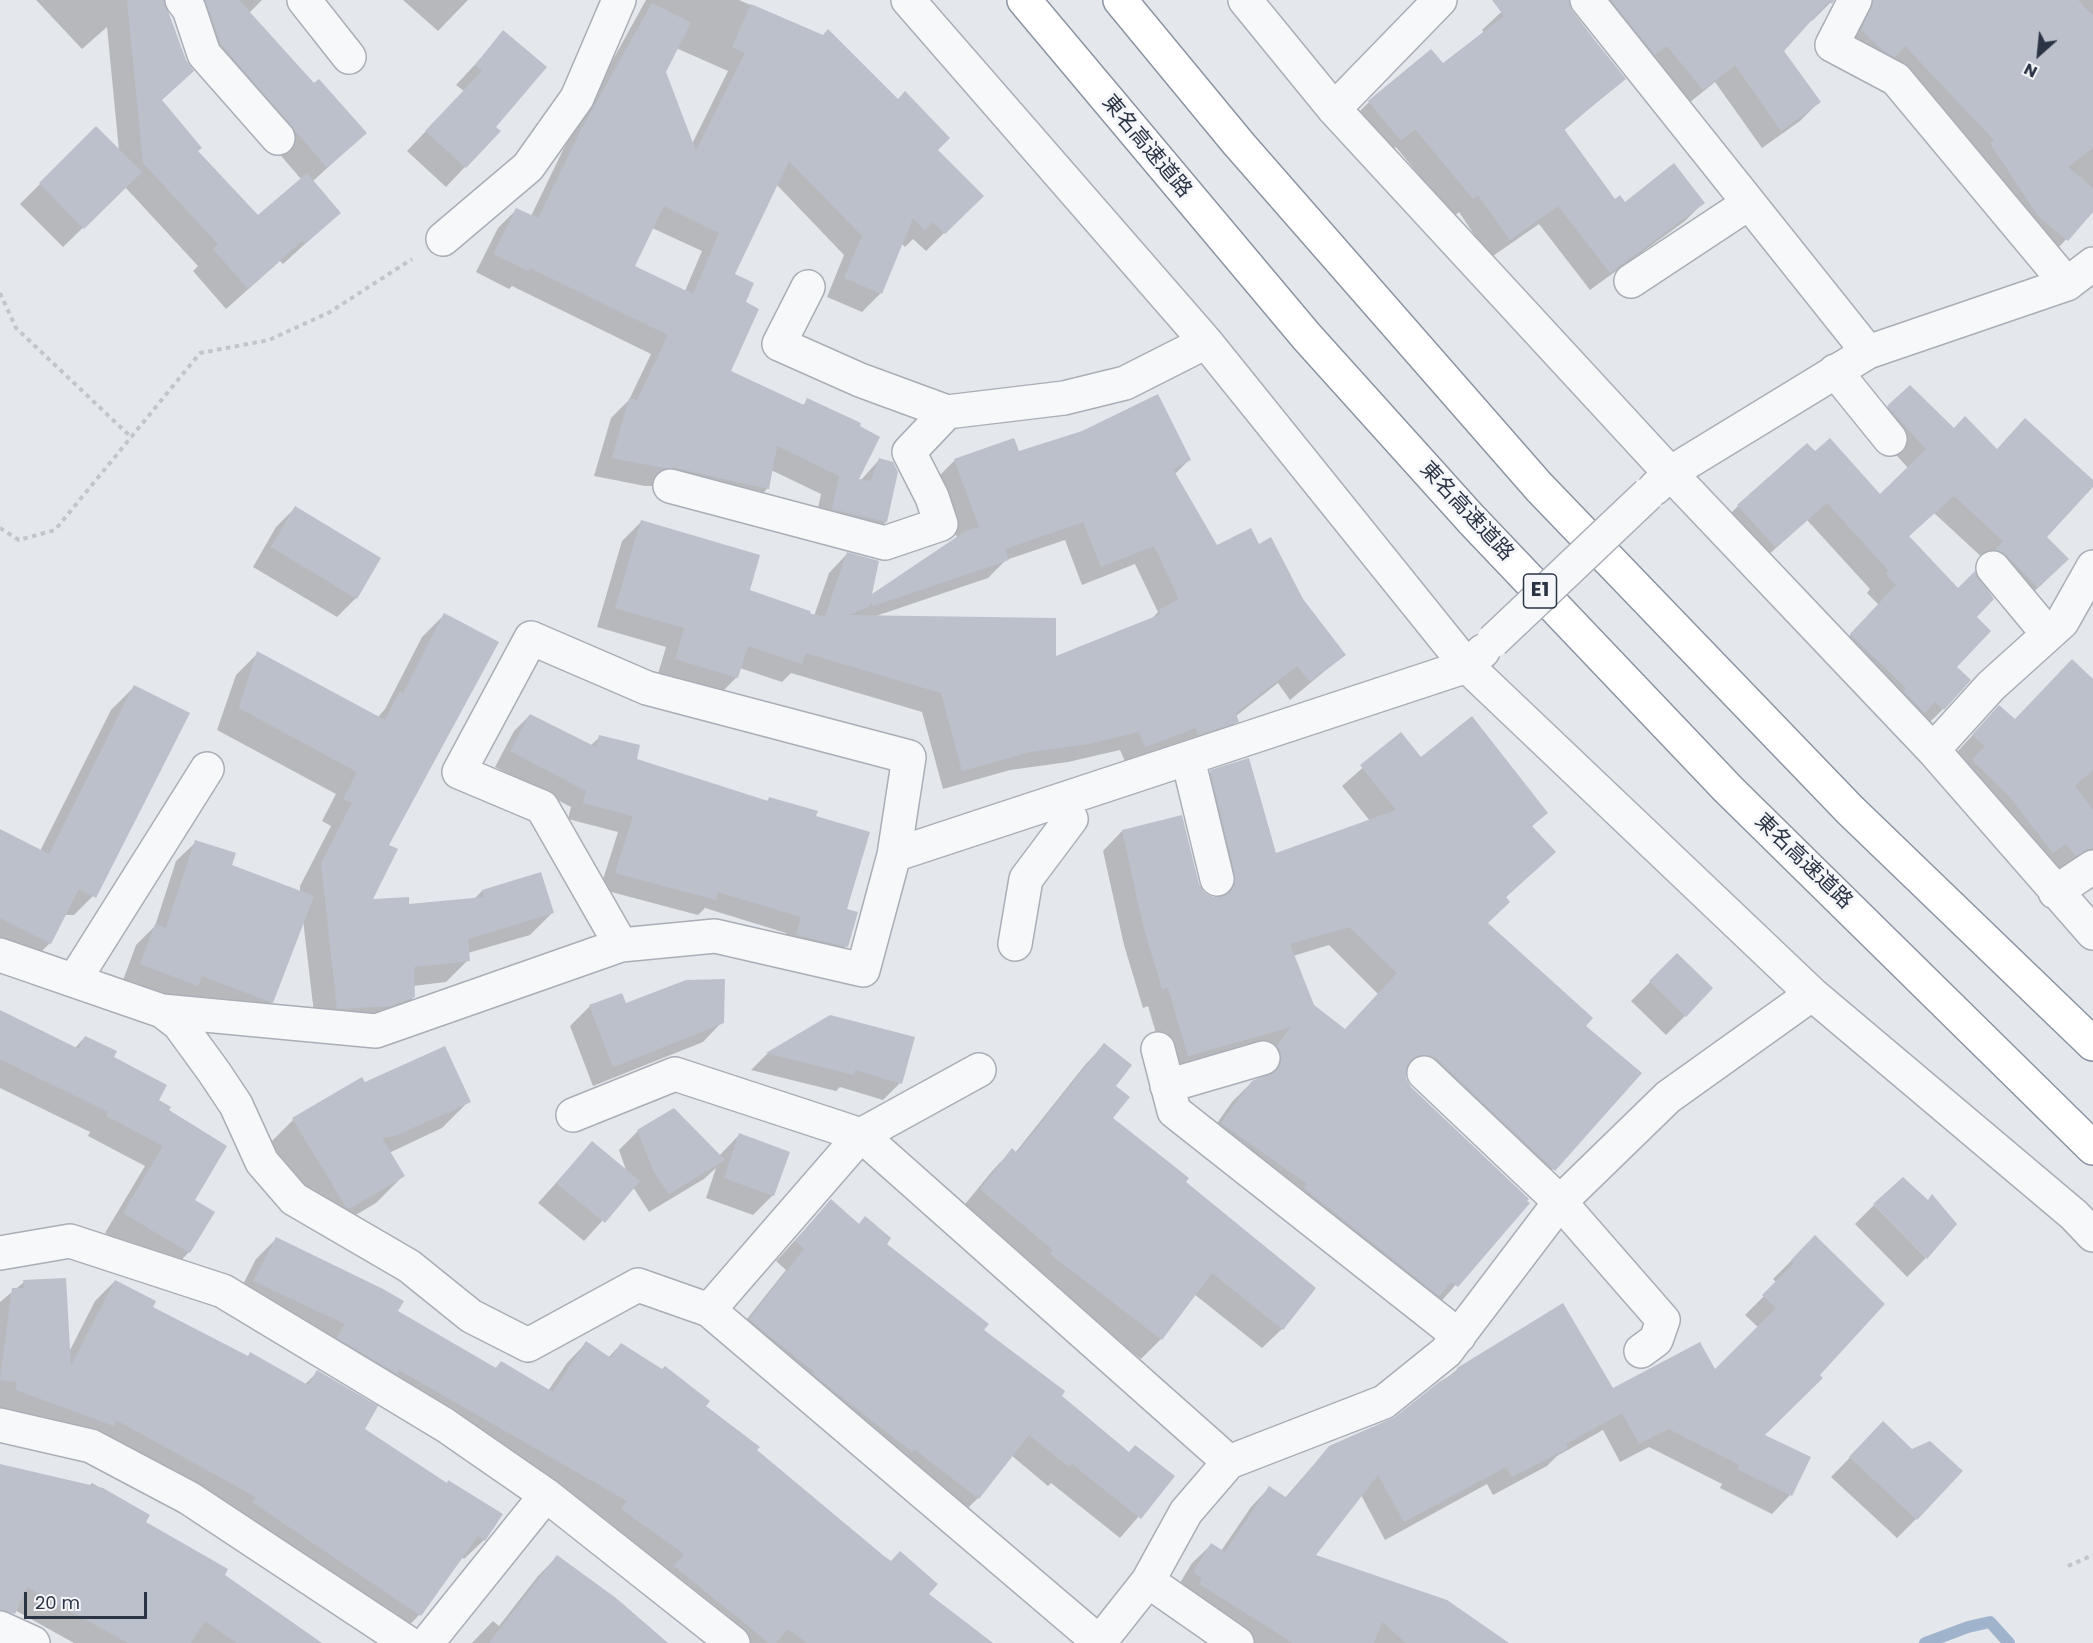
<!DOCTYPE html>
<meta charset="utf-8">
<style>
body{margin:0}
#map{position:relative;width:2093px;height:1643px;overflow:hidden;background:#e4e7ec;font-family:Poppins,sans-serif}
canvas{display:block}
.north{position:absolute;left:2009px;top:24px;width:60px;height:60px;-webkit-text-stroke:4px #f4f6f9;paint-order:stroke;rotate:207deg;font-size:16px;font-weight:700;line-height:24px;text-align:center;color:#2b3445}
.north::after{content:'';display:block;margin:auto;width:21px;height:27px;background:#2b3445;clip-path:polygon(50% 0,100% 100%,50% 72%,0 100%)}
.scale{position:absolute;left:24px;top:1592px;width:123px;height:27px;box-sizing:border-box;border:3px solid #2b3445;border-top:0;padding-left:8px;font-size:18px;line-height:21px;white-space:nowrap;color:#2b3445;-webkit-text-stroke:4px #f4f6f9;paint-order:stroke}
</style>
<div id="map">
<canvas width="2093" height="1643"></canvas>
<div class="north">N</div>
<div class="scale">20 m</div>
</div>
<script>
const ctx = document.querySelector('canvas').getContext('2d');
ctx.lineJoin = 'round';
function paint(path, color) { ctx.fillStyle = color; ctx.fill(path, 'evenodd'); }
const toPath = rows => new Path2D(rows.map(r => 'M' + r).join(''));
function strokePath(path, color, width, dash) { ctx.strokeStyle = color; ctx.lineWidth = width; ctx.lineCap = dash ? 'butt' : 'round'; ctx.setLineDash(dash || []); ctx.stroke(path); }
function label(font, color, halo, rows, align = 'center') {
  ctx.font = font + ' Poppins,"Noto Sans JP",sans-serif'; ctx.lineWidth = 6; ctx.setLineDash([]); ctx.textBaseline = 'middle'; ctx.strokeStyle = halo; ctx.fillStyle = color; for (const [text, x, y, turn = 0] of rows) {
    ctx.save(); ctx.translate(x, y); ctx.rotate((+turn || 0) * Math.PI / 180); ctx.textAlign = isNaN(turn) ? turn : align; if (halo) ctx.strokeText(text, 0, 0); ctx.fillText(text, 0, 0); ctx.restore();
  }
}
paint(toPath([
 [36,0,130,0,161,101,196,151,257,217,301,179,202,64,178,0,262,0,249,13,314,85,365,133,312,182,339,213,283,264,280,261,226,309,193,271,198,266,125,187,63,247,20,204,96,128,119,151,107,27,82,49],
 [403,0,468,0,438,31],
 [646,0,739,0,823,36,981,196,926,251,913,239,905,247,901,243,880,294,862,312,827,297,844,255,776,184,733,275,744,303,729,371,802,406,808,400,857,480,860,481,879,460,886,522,868,540,814,528,821,494,771,470,767,489,749,507,656,486,645,486,594,476,611,418,629,400,651,354,512,286,509,289,476,272,498,228,517,209,531,216,564,148],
 [676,48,728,71,692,144,664,72],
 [652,228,702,251,685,291,633,266],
 [1514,0,1833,0,1812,21,1810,19,1782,51,1819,102,1800,121,1762,148,1715,82,1684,107,1574,1,1567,0,1567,4,1624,79,1563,131,1615,201,1624,204,1703,203,1685,221,1590,290,1539,224,1490,258,1459,212,1453,217,1396,147,1382,159,1351,120,1369,102,1442,65,1484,33,1482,30],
 [1838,0,2093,0,2093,210,2048,259,1865,69],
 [504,33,494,127,499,131,446,187,407,151,464,91,456,85],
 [1888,407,1953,430,1997,450,2093,482,2045,537,2048,578,2019,606,1986,561,1934,513,1908,537,1954,667,1943,709,1924,728,1832,654,1879,605,1867,593,1870,589,1807,520,1756,566,1720,524,1738,506,1880,496,1908,468,1870,426],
 [1018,452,1189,460,1175,474,1216,547,1258,546,1344,655,1290,700,1278,683,1236,716,1237,721,1218,740,1126,764,1120,750,1068,762,1010,770,943,789,922,712,791,673,782,682,740,668,737,677,718,696,657,677,666,647,597,627,622,541,641,522,748,591,814,616,829,573,847,554,870,597,957,538,936,479,955,460],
 [1065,540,1082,585,1135,564,1158,612,1151,620,1054,658,876,616,988,578,1006,560],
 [295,508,356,598,337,617,253,567,276,527],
 [444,615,387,845,370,900,407,906,474,899,482,891,552,913,530,935,468,953,468,960,446,982,413,986,414,997,392,1019,316,1030,303,920,272,1002,253,1021,186,996,178,1004,122,983,136,945,155,926,176,861,196,842,231,866,300,892,300,886,331,826,322,821,336,794,217,730,236,675,258,653,378,717,385,709,422,637],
 [2093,683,2093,882,2057,872,1955,779,1968,765,1956,753,1982,725,2014,721],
 [134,687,98,891,74,915,64,915,50,943,27,966,0,953,0,831,40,851,111,710],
 [530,715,590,746,600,737,635,760,766,802,770,798,814,817,845,910,846,946,830,963,781,951,786,933,705,908,698,915,600,889,618,832,568,819,571,807,495,767,514,731],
 [1401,734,1421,759,1546,812,1531,827,1554,852,1505,898,1486,924,1583,1026,1640,1073,1534,1190,1409,1074,1404,1074,1410,1088,1528,1203,1437,1306,1203,1143,1232,1102,1252,1082,1261,1078,1258,1067,1274,1044,1168,1074,1148,1006,1143,1008,1124,945,1103,851,1122,831,1198,885,1203,893,1216,898,1191,791,1211,772,1275,854,1370,821,1342,786],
 [1329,945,1378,994,1344,1031,1313,1006,1293,956],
 [1677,955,1685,1016,1666,1035,1631,1001],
 [621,994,625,1005,722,1022,703,1042,593,1086,570,1026,589,1007],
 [830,1017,900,1083,883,1100,840,1087,836,1091,751,1070,767,1054],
 [0,1024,74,1049,85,1037,112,1058,167,1111,193,1201,189,1252,170,1272,105,1233,145,1166,88,1136,90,1132,0,1088],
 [1104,1045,1114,1086,1111,1119,1184,1182,1282,1329,1262,1348,1194,1294,1161,1339,1141,1359,1032,1274,961,1209,993,1170,1012,1150,1015,1153,1085,1065],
 [365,1084,469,1101,442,1128,389,1153,403,1176,376,1203,322,1235,266,1147,293,1120],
 [638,1131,719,1156,739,1135,773,1195,753,1215,706,1198,716,1168,704,1179,649,1212,633,1187,584,1241,538,1203,592,1143,627,1173,619,1150],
 [831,1201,1129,1453,1173,1477,1120,1538,1051,1483,1048,1486,1011,1455,978,1498,959,1517,731,1339,786,1270,776,1261],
 [1874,1205,1926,1258,1907,1277,1855,1224],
 [1815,1237,1763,1435,1790,1495,1772,1514,1720,1488,1722,1484,1649,1447,1620,1462,1603,1430,1557,1456,1547,1466,1493,1495,1487,1484,1385,1540,1361,1495,1314,1556,1494,1643,1245,1643,1175,1591,1192,1563,1211,1545,1221,1551,1251,1507,1269,1488,1285,1498,1329,1447,1396,1418,1458,1369,1612,1390,1714,1372,1759,1328,1745,1315,1777,1283,1773,1279],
 [276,1239,494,1369,501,1363,548,1391,567,1363,586,1343,608,1358,621,1344,704,1407,927,1594,992,1643,726,1643,603,1529,608,1521,380,1389,235,1300,256,1259],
 [115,1281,151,1308,304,1385,318,1372,363,1430,484,1540,464,1559,461,1557,419,1615,400,1635,0,1410,0,1302,24,1282,68,1354,95,1301],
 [1864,1443,1916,1519,1897,1538,1831,1477],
 [0,1466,89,1486,92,1483,148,1516,144,1523,316,1643,74,1643,11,1608,0,1618],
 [557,1557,667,1643,472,1643,493,1621,499,1626,538,1576]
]), '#0003');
strokePath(toPath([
 [1925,1643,1968,1627,1990,1622,2009,1643]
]), '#9fb4cc', 12);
paint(toPath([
 [127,0,164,0,186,60,194,71,162,100,202,148,198,151,258,215,307,173,341,213,305,244,302,241,248,289,213,249,218,244,143,163],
 [205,0,239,0,314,83,319,79,367,133,327,168,221,44],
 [1492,0,1569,0,1572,12,1626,79,1564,129,1615,199,1620,195,1625,202,1674,163,1705,203,1610,273,1558,206,1510,240,1478,195,1473,199,1415,129,1401,141,1368,101,1431,49,1443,63,1504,16],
 [1611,0,1834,0,1832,4,1829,1,1784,51,1821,102,1781,131,1735,65,1703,90,1667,46,1655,55],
 [1874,0,2078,0,2093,16,2093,148,2068,167,2093,188,2093,212,2068,241,2038,216,1990,143,1994,140,1905,46,1895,57,1884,51,1861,30],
 [652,3,691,23,666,72,696,151,745,53,732,47,751,4,823,35,828,29,898,99,905,91,950,138,938,150,984,196,945,234,933,222,925,230,913,218,882,294,844,278,862,236,789,161,735,274,754,283,746,302,759,309,731,371,804,405,807,398,861,423,860,426,880,437,859,479,871,481,879,458,893,462,898,472,887,522,832,509,839,476,777,446,769,489,675,468,664,468,612,458,629,398,637,400,668,335,530,268,528,271,493,254,516,208,538,218,582,128],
 [664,206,719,233,693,294,635,266],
 [503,30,547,67,496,127,501,131,466,168,425,131,482,71,475,65],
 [96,126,142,172,84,229,39,183],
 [1910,385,1954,428,1965,416,1997,449,2025,418,2093,480,2093,487,2047,537,2069,559,2038,588,2007,556,1995,550,2003,541,1954,496,1909,536,1958,588,1975,571,1994,599,1977,617,1991,631,1957,667,1971,680,1944,710,1935,702,1925,713,1903,691,1906,688,1850,634,1896,585,1885,573,1888,570,1827,503,1776,548,1737,505,1807,443,1815,451,1830,438,1880,494,1926,449,1887,406],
 [1158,394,1191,460,1173,469,1217,545,1251,528,1259,544,1271,537,1303,599,1346,655,1310,682,1297,666,1236,713,1239,722,1198,735,1196,728,1145,747,1139,732,1088,744,1030,752,962,771,941,693,806,653,802,664,748,646,738,678,675,659,684,628,615,608,641,520,760,555,750,590,810,611,811,614,825,616,847,552,879,561,872,594,964,532,979,527,954,459,1014,438,1019,451,1082,431],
 [1083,522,1101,567,1154,546,1179,599,1158,610,1161,614,1056,656,1056,618,848,615,869,607,871,602,873,606,1009,560,1005,549],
 [295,506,381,558,357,599,271,547],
 [444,613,499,642,389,845,398,849,373,899,409,897,409,904,484,897,482,890,541,872,554,913,468,939,470,961,414,967,415,997,391,1006,337,1009,321,863,352,803,343,799,357,772,239,708,257,651,385,720,400,691,403,693],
 [2072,659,2093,679,2093,770,2075,786,2093,810,2093,848,2076,856,2066,844,2053,853,2009,796,1972,760,1985,746,1972,735,1999,705,2015,719],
 [134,685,190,713,96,898,79,889,51,944,0,918,0,829,49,854],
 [530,714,596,747,599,735,640,745,637,759,768,801,769,797,818,811,816,816,870,832,847,909,858,912,848,947,796,935,801,917,718,892,716,900,615,873,633,816,583,803,586,791,510,751],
 [1472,716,1548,813,1532,826,1556,852,1506,897,1510,902,1488,923,1593,1018,1586,1026,1642,1073,1555,1171,1437,1059,1429,1055,1419,1055,1410,1061,1406,1068,1406,1078,1411,1087,1529,1199,1527,1201,1530,1203,1458,1287,1451,1282,1439,1296,1304,1188,1307,1184,1221,1123,1252,1081,1277,1070,1281,1062,1277,1046,1291,1027,1188,1056,1168,988,1162,989,1143,925,1122,830,1182,815,1199,884,1204,892,1211,897,1222,897,1230,892,1235,885,1235,875,1210,770,1249,758,1276,853,1396,810,1360,765,1401,732,1421,757],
 [1349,927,1397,973,1345,1029,1314,1005,1290,944],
 [195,840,236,853,232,865,314,896,273,1003,202,976,198,986,140,964,155,924,166,928],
 [1677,953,1713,988,1686,1017,1649,981],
 [725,979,724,1023,613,1067,589,1005,622,993,626,1003,686,980],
 [0,1010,79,1049,85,1036,117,1051,114,1057,167,1085,159,1100,171,1107,169,1110,227,1146,195,1200,215,1212,190,1253,123,1213,163,1146,106,1116,108,1112,0,1059],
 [830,1015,915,1037,902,1084,855,1070,854,1075,766,1053],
 [1104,1043,1132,1065,1116,1086,1130,1097,1113,1118,1189,1178,1186,1182,1316,1288,1283,1330,1212,1273,1162,1340,1050,1254,1053,1250,980,1189,1012,1148,1017,1153],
 [445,1046,471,1102,395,1136,382,1138,405,1176,349,1209,346,1207,292,1118,362,1077,365,1082],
 [674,1108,725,1160,669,1194,654,1172,637,1130],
 [739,1133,790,1152,774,1196,724,1178],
 [592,1141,640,1181,605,1223,556,1183],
 [1903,1177,1928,1200,1932,1194,1957,1224,1927,1259,1873,1204],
 [831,1199,859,1224,865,1216,891,1238,887,1244,989,1324,984,1330,1065,1391,1062,1396,1129,1452,1135,1445,1175,1476,1141,1519,1072,1464,1069,1467,1029,1435,979,1499,914,1449,912,1452,828,1386,813,1374,814,1372,749,1319,804,1249,795,1241],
 [1815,1235,1885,1304,1820,1375,1823,1378,1765,1435,1811,1457,1792,1496,1737,1469,1739,1465,1669,1429,1639,1444,1622,1413,1566,1444,1568,1448,1512,1477,1506,1467,1404,1522,1378,1475,1316,1555,1447,1600,1509,1643,1406,1643,1382,1622,1374,1643,1293,1643,1199,1584,1202,1578,1193,1572,1211,1543,1225,1552,1269,1486,1287,1498,1329,1446,1395,1417,1439,1382,1458,1371,1457,1368,1563,1303,1613,1388,1700,1342,1715,1369,1776,1308,1762,1295,1794,1263,1791,1260],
 [276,1237,383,1289,404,1301,398,1311,496,1368,501,1361,553,1392,586,1341,611,1358,621,1343,662,1369,665,1366,710,1401,706,1406,760,1447,757,1450,884,1556,891,1561,900,1551,938,1584,929,1594,993,1643,807,1643,788,1629,776,1643,769,1643,674,1566,684,1554,621,1509,627,1501,399,1370,397,1374,337,1338,345,1324,253,1281],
 [66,1278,71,1366,115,1280,156,1301,153,1307,248,1356,250,1352,308,1385,317,1370,378,1406,365,1429,447,1483,448,1480,503,1514,485,1541,478,1536,421,1616,252,1502,256,1497,116,1420,114,1426,16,1390,17,1382,0,1380,12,1288,24,1288,23,1280],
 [1883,1421,1912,1449,1930,1441,1963,1471,1917,1520,1849,1457],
 [0,1464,103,1488,150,1515,146,1522,228,1569,225,1575,322,1643,237,1643,205,1621,191,1643,128,1643,27,1587,15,1614,0,1610],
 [557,1555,616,1598,668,1643,489,1643]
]), '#bbc0ca');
const minor = toPath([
 [182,0,189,9,204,54,278,138],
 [304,0,349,57],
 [908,0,1206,342,1467,666,1812,994,2074,1215,2093,1235],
 [1245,0,1334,109,1670,473,1933,750,2093,933],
 [1587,0,1868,352],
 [1855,0,1832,45,1896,79,2067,284],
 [1334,109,1440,0],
 [443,239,528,167,577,98,619,0],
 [1631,281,1749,203],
 [808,287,779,344,860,380,947,412,1064,398,1125,383,1206,342],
 [1835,371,1890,439],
 [670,486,885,543,941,524,932,497,909,452,947,412],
 [1655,488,1670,473,1868,352,2067,284,2093,264],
 [1993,568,2048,634],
 [1933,750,1991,686,2062,622,2093,567],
 [1188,759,1217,879],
 [894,855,1467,666,1483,651],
 [2055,892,2093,867],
 [1015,944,1026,879,1071,819,1062,801],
 [0,955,162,1011,376,1031,621,945,715,936,863,970,894,855,909,757,647,688,531,638,459,772,542,807,621,945],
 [75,979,207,769],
 [162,1011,179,1024,214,1072,236,1105,262,1162,294,1199,409,1266,471,1316,528,1345,638,1285,709,1310],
 [1158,1049,1174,1111,1459,1336],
 [1424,1073,1560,1202,1663,1320,1656,1340,1641,1351],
 [1167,1086,1263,1058],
 [573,1115,675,1074,861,1135,979,1070],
 [0,1253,70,1241,223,1291,445,1425,546,1495,733,1643],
 [0,1425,91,1446,189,1498,408,1643],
 [1148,1581,1237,1643],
 [0,1628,33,1643],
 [1099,1642,709,1310,861,1135,1229,1462],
 [427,1643,546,1495],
 [1099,1643,1148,1581,1186,1512,1229,1462,1384,1402,1446,1352,1560,1202,1668,1097,1812,994]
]);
const motorway = toPath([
 [1024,0,1307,337,1471,519,1728,789,2093,1148],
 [1120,0,1238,143,1539,487,1850,810,2093,1044]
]);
strokePath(minor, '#a9aeb7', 36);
strokePath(motorway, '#8b94a3', 36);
strokePath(toPath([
 [0,293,16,328,132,438],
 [0,528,19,540,55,530,200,353,269,340,330,312,412,259],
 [2068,1566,2093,1555]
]), '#c2c5cb', 4, [4.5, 4.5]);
strokePath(minor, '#f7f8fa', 33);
strokePath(motorway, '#fff', 33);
const minorBridge = toPath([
 [1493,641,1648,494]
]);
strokePath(minorBridge, '#a9aeb7', 36, []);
strokePath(minorBridge, '#f7f8fa', 33);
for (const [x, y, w] of [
 [1540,591,33]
]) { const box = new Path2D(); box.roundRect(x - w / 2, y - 17, w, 34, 4.5); ctx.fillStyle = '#f4f6f9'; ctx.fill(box); strokePath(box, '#2b3445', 1.5); }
label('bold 20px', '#2b3445', null, [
 ["E1",1540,591]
]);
label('21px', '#2b3445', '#f4f6f9', [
 ["東名高速道路",1146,147,50],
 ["東名高速道路",1466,512,47],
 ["東名高速道路",1803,862,44]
]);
</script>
